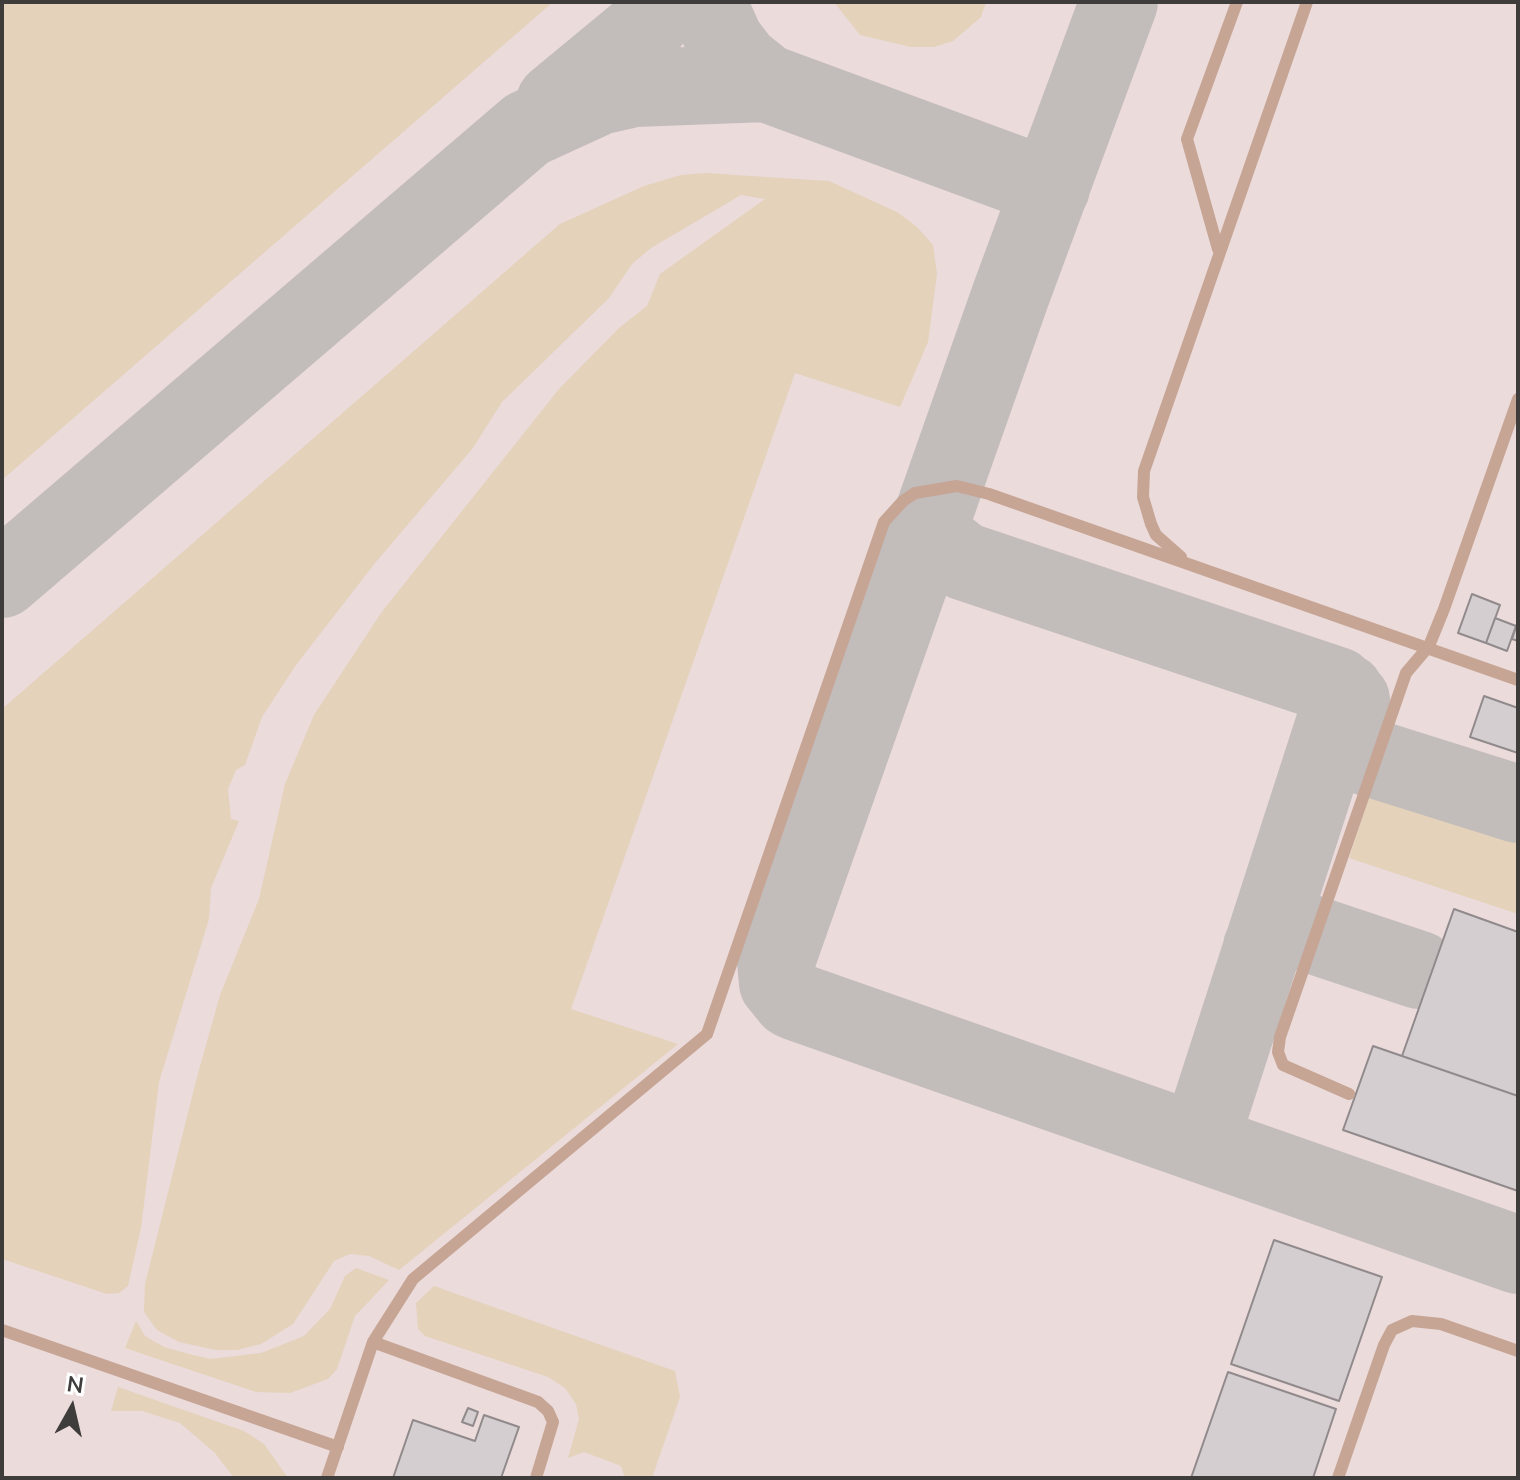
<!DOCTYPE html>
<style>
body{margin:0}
#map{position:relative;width:1520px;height:1480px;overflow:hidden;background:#f2ebea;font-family:Mulish,sans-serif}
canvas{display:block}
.frame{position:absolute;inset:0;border:4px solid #3f3c3c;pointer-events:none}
.north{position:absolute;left:32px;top:1368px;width:80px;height:80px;-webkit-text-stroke:6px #fff;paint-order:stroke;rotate:8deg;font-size:22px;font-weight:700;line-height:32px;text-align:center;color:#3f3c3c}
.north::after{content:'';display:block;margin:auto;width:28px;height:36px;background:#3f3c3c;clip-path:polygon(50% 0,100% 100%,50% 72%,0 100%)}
</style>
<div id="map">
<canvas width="1520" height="1480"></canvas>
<div class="frame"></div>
<div class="north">N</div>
</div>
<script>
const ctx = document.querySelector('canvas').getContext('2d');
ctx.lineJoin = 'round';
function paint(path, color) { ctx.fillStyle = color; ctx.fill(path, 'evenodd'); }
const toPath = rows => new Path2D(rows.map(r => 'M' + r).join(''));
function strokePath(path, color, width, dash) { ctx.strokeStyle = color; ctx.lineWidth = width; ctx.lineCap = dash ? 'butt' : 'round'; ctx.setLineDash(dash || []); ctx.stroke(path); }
paint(toPath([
 [2,2,1518,2,1518,1478,2,1478]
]), '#ebdbda');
paint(toPath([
 [2,2,553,2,2,480],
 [834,2,986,2,981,17,953,41,934,47,911,47,860,35],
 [705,173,829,181,897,212,917,227,933,245,937,274,928,342,900,407,795,373,571,1009,678,1044,399,1270,369,1256,350,1254,334,1261,293,1324,261,1344,237,1350,216,1350,179,1342,157,1330,144,1312,145,1284,197,1077,220,995,259,899,285,784,314,715,381,613,559,389,619,328,647,306,660,274,765,199,741,195,651,248,632,264,609,298,502,402,473,448,375,563,296,665,262,717,245,765,236,770,228,789,231,819,239,821,211,888,209,919,159,1082,141,1228,128,1286,119,1293,107,1294,2,1259,2,709,560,224,644,186,681,175],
 [1375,778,1518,825,1518,914,1349,858],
 [356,1268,389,1280,355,1316,337,1369,328,1379,290,1393,256,1392,125,1348,136,1321,145,1336,164,1347,189,1354,210,1359,261,1353,304,1336,330,1309,345,1276],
 [434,1286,675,1371,680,1397,652,1478,625,1478,621,1466,584,1452,568,1458,579,1419,576,1404,565,1388,548,1377,425,1336,418,1329,416,1303],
 [118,1387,244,1431,264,1444,288,1478,234,1478,215,1453,180,1423,142,1411,111,1411]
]), '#e4d2bb');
strokePath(toPath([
 [707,2,725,42,741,63,766,83,1051,188],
 [1119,2,1011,294,776,961,778,983,791,999,800,1003,1518,1255],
 [555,102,648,25,665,2],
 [934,512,932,524,939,542,963,561,1337,686,1351,700,1354,735,1365,756,1518,804],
 [2,579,527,129,599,96,634,88,766,83],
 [1262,947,1278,934,1299,930,1419,970],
 [1172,1133,1195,1131,1209,1113,1345,692]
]), '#c2bcbb', 78);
const building = toPath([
 [1472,594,1500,605,1486,643,1458,633,1472,594],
 [1495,618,1516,626,1507,651,1486,643,1495,618],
 [1518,621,1518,641,1512,639,1518,621],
 [1484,696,1518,708,1518,753,1470,737,1484,696],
 [1454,909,1518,932,1518,1096,1402,1056,1454,909],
 [1373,1046,1518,1096,1518,1191,1343,1130,1373,1046],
 [1274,1240,1382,1277,1339,1401,1231,1364,1274,1240],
 [1228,1372,1336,1409,1313,1478,1191,1478,1228,1372],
 [468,1408,478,1412,473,1426,462,1422,468,1408],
 [484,1415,519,1427,501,1478,393,1478,413,1420,475,1441,484,1415]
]);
paint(building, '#d5ced1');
strokePath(building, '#918a8c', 2);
strokePath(toPath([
 [1218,249,1187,139,1237,2],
 [1181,557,1156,535,1151,524,1143,497,1144,471,1307,2],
 [1349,1094,1283,1065,1278,1052,1280,1037,1406,673,1429,646,1444,609,1518,399],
 [2,1330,338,1447],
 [373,1342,413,1279,707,1034,884,522,903,501,915,493,957,486,989,494,1518,680],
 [327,1478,373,1342,538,1402,548,1411,553,1422,536,1478],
 [1338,1478,1384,1345,1392,1330,1412,1321,1441,1324,1518,1351]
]), '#c7a595', 12);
</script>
